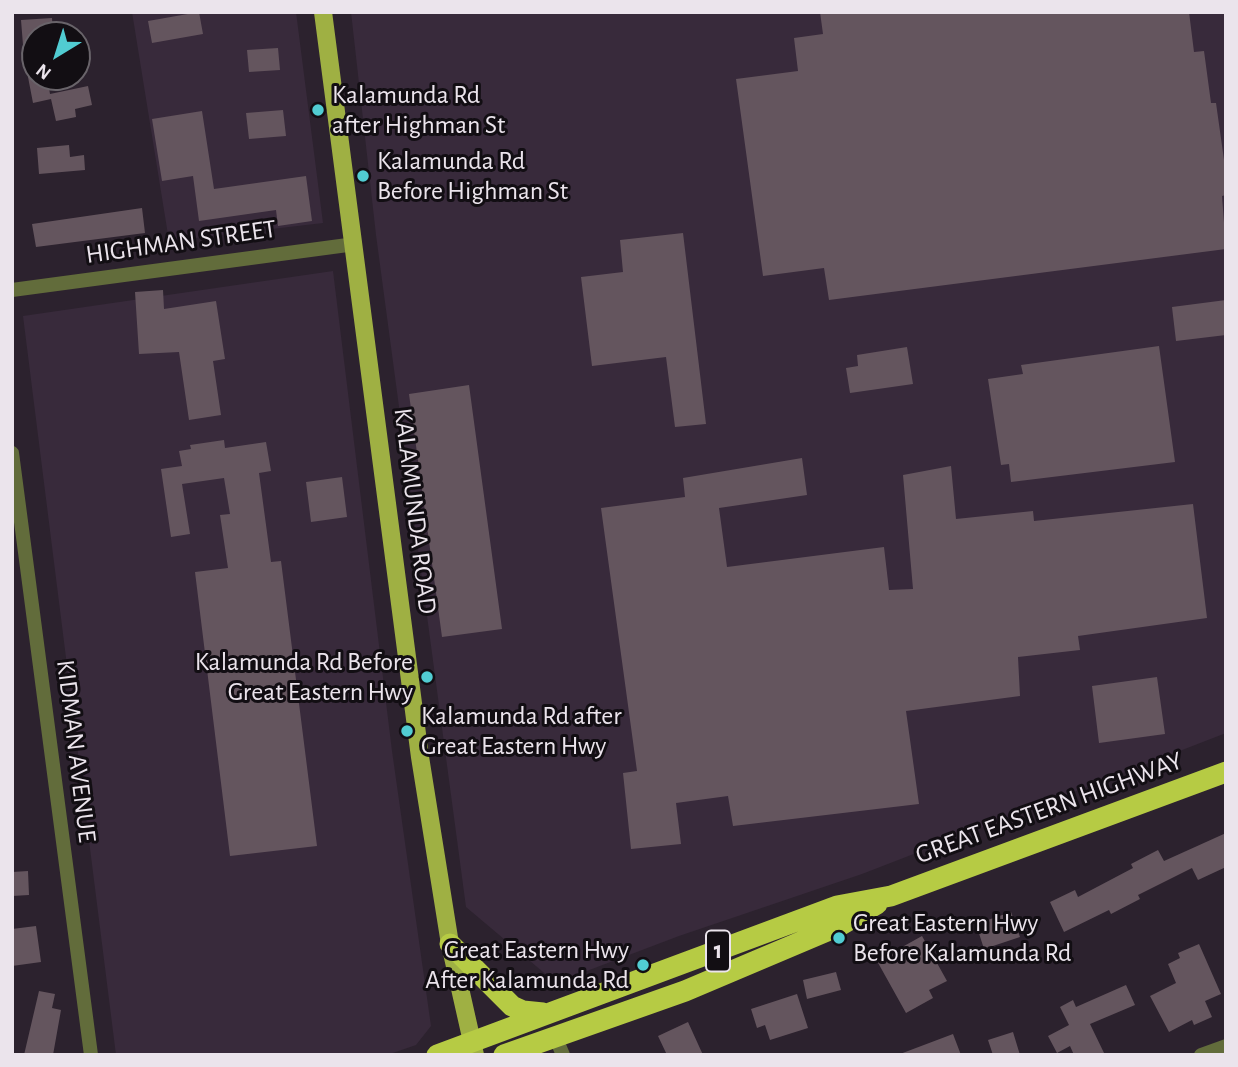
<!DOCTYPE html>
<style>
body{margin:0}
#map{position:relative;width:1238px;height:1067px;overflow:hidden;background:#2c222e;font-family:"Alegreya Sans",sans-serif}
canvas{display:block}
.frame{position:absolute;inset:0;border:14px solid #ebe4ec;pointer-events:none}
.north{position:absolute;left:21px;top:21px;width:70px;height:70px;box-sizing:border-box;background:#120e13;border:2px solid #69646a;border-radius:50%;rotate:218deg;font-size:19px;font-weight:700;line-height:28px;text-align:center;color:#ebe4ec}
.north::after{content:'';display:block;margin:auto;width:24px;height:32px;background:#51ccd2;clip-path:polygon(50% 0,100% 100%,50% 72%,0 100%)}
</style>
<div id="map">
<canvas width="1238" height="1067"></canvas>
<div class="frame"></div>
<div class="north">N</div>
</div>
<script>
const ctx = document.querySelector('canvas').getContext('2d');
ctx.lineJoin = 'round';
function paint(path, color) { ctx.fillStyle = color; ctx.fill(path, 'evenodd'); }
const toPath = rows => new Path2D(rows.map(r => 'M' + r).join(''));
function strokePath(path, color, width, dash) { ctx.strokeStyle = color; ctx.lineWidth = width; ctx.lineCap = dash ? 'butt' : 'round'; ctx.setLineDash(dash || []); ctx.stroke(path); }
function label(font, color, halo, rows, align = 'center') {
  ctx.font = font + ' "Alegreya Sans",sans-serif'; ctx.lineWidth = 6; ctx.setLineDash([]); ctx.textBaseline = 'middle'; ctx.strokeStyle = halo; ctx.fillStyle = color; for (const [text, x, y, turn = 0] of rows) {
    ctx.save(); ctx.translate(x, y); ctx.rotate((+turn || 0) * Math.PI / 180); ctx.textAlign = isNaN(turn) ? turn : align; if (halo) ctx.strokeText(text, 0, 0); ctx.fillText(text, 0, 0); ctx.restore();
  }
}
paint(toPath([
 [132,12,296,12,323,223,169,241],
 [351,12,1226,12,1226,733,862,874,679,936,563,980,549,977,466,907,376,235],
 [333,271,392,751,431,1026,416,1045,387,1055,116,1055,23,316]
]), '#382a3b');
paint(toPath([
 [199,12,203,34,152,43,148,21],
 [820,12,1189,12,1194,52,1204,51,1211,103,1216,103,1226,174,1226,195,1222,196,1226,249,829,300,824,268,763,276,736,79,798,71,794,38,823,34],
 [52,18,53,35,35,35,35,44,23,45,21,20],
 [278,48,280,70,249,72,247,50],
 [28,77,47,77,50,94,88,86,92,105,75,109,76,117,56,121,51,99,33,103],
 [283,110,286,136,249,139,246,113],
 [202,111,214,189,306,176,312,221,278,226,276,210,199,221,193,176,162,181,152,119],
 [69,145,70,157,84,155,85,170,39,174,37,148],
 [142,208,145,233,36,247,32,224],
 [683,233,706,424,675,427,666,357,592,366,581,277,623,272,620,240],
 [163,290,164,309,216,301,225,359,213,361,221,415,189,420,179,352,139,354,135,292],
 [1226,300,1226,335,1176,341,1172,307],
 [1159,346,1175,462,1011,482,1009,464,1001,465,988,379,1023,374,1021,365],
 [907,347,913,384,850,393,846,368,858,366,857,355],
 [469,385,502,629,442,637,409,394],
 [224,440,225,448,266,442,271,471,259,473,271,562,281,561,317,846,230,856,195,572,228,568,220,515,230,514,224,478,182,484,190,534,171,537,161,469,182,466,179,451,191,449,190,445],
 [802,458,807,495,719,508,727,567,884,547,889,590,913,589,903,475,951,466,956,519,1033,511,1034,521,1193,504,1207,618,1078,636,1080,650,1018,657,1020,696,906,711,919,804,733,826,728,796,676,803,681,844,631,849,623,773,637,771,601,508,685,497,683,478],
 [342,477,347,517,311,522,306,482],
 [1157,677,1165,734,1099,743,1092,686],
 [1226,833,1226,867,1198,880,1192,868,1138,895,1140,899,1111,914,1109,910,1064,932,1050,902,1075,890,1078,897,1133,868,1131,864,1158,850,1164,861],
 [28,871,29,895,12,896,12,872],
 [1011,912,1020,937,984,949,976,924],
 [36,926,41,962,12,966,12,929],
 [922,936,947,981,929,990,933,998,906,1013,877,961],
 [1199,944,1221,994,1205,1001,1212,1017,1194,1025,1192,1020,1169,1032,1150,996,1176,983,1168,964,1180,958,1178,953],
 [836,972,841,990,807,999,803,980],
 [1126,985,1135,1005,1090,1024,1105,1055,1074,1055,1070,1046,1057,1053,1048,1036,1069,1025,1060,1007,1073,1000,1076,1007],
 [39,991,55,994,52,1008,61,1010,53,1055,24,1055],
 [797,994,808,1028,770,1040,765,1025,757,1028,751,1009],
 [688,1022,703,1055,667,1055,658,1036],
 [1013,1032,1020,1055,993,1055,988,1040],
 [953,1034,961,1055,901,1055,900,1054]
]), '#64555e');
strokePath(toPath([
 [12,290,355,244],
 [12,453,91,1055],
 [555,1036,563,1055],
 [1201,1055,1226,1046]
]), '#626c3b', 14);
strokePath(toPath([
 [323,12,420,757,450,944,475,1055]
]), '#9fb043', 18);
strokePath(toPath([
 [450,944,512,1006,523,1011,543,1013],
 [437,1055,837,906,891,896,1226,772],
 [504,1055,685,991,841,925,877,904]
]), '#b6cb44', 21);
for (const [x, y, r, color] of [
 [318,110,7,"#51ccd2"],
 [363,176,7,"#51ccd2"],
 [427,677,7,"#51ccd2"],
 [407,731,7,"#51ccd2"],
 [839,938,7,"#51ccd2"],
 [643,965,7,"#51ccd2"]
]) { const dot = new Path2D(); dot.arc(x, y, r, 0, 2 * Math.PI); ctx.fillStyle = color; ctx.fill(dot); strokePath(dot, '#120e13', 2.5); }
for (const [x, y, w] of [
 [718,951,24]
]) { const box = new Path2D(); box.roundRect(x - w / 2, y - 20.5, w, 41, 5); ctx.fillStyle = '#120e13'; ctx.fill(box); strokePath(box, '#ebe4ec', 2); }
label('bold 24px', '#ebe4ec', null, [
 ["1",718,951]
]);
label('26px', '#ebe4ec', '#120e13', [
 ["Kalamunda Rd",332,95],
 ["after Highman St",332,125],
 ["Kalamunda Rd",377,161],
 ["Before Highman St",377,191],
 ["Kalamunda Rd Before",413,662,"right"],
 ["Great Eastern Hwy",413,692,"right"],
 ["Kalamunda Rd after",421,716],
 ["Great Eastern Hwy",421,746],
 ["Great Eastern Hwy",853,923],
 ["Before Kalamunda Rd",853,953],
 ["Great Eastern Hwy",629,950,"right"],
 ["After Kalamunda Rd",629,980,"right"]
], 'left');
label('26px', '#ebe4ec', '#120e13', [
 ["HIGHMAN STREET",181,242,-8],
 ["KALAMUNDA ROAD",415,511,83],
 ["KIDMAN AVENUE",76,751,83],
 ["GREAT EASTERN HIGHWAY",1049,808,-20]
]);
</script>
